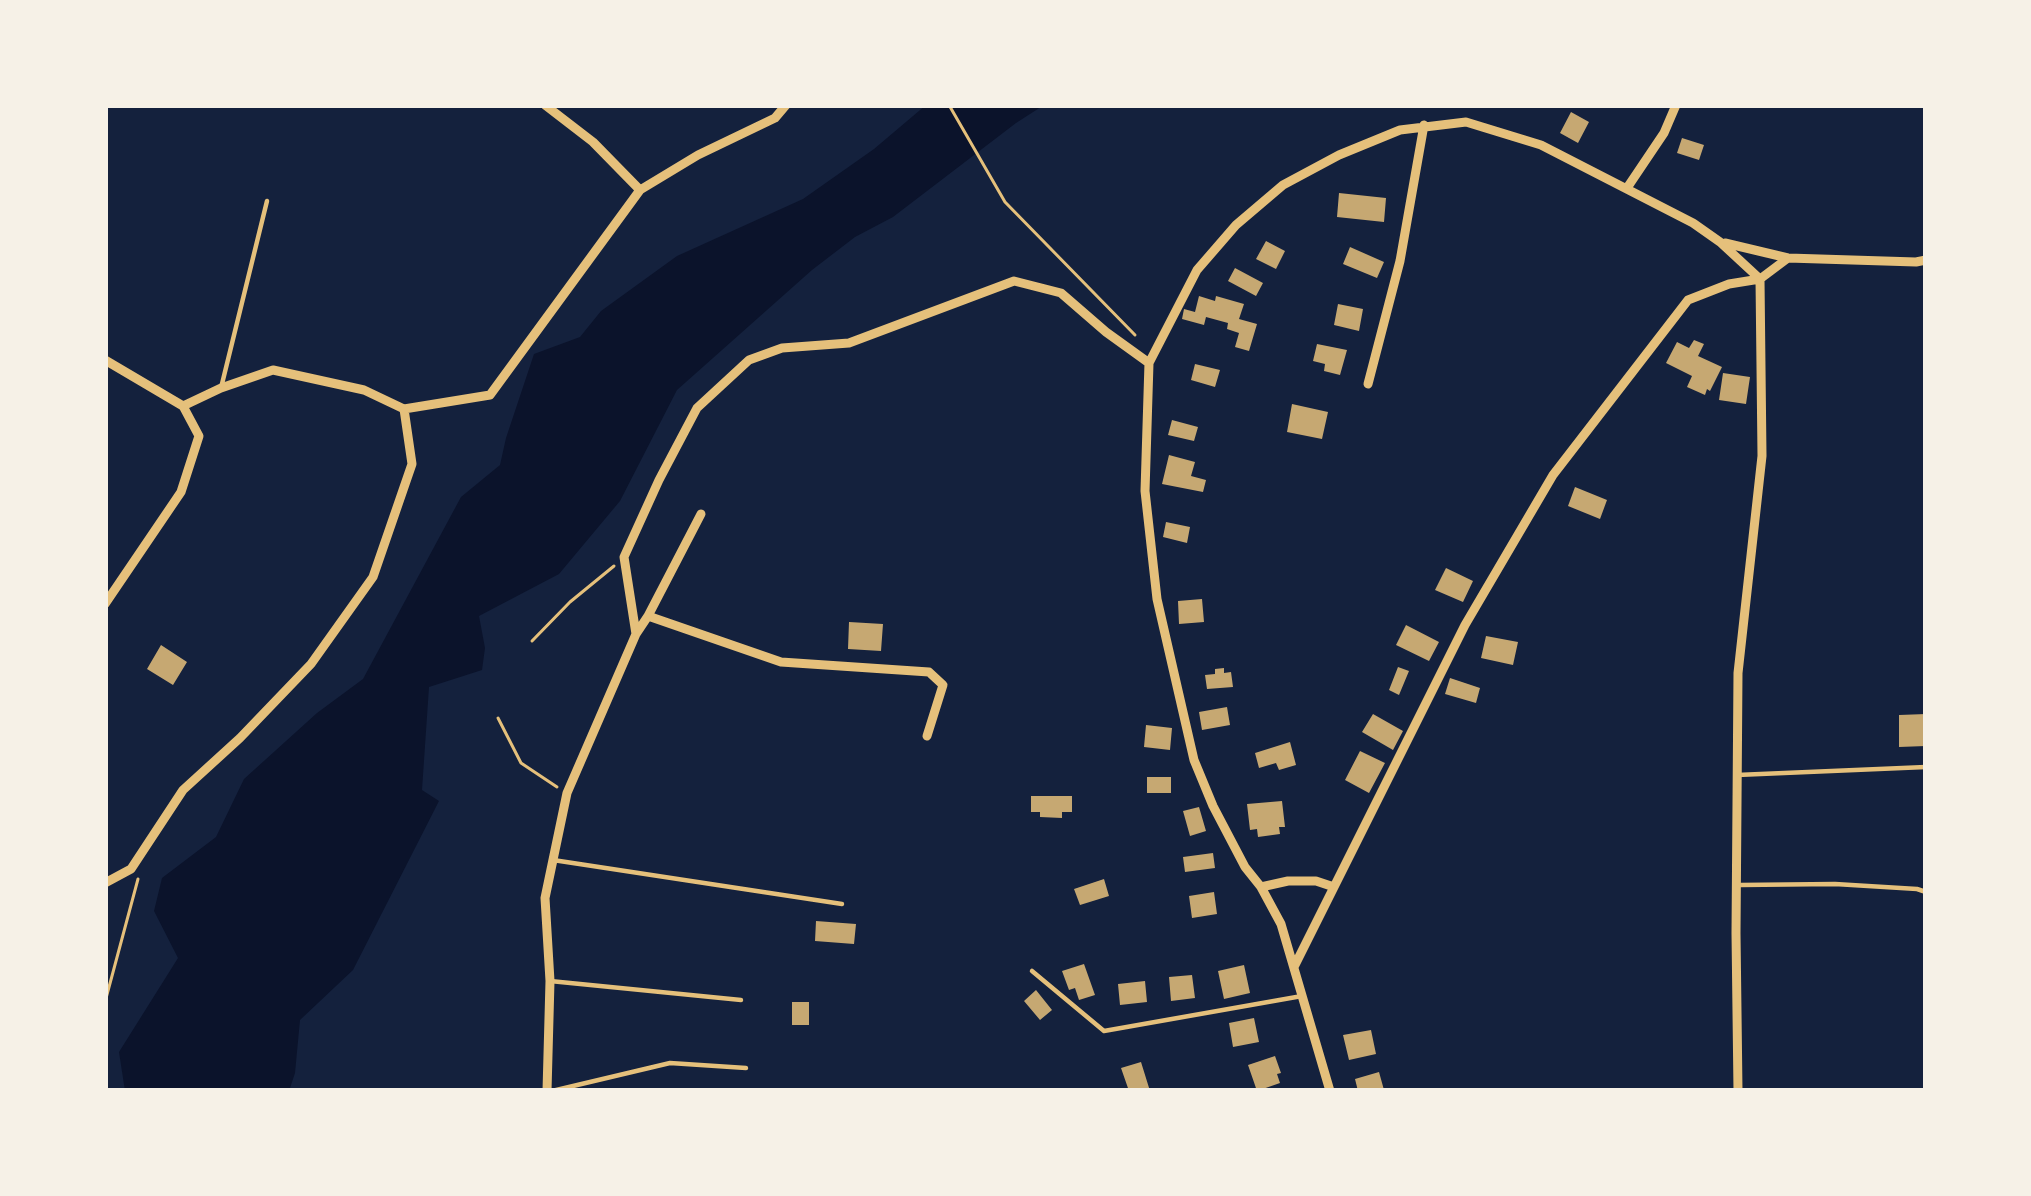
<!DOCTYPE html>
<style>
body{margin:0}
#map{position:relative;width:2031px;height:1196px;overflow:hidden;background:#14213d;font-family:Mulish,sans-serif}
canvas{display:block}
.frame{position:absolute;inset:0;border:108px solid #f6f1e7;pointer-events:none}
</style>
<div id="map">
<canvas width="2031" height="1196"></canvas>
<div class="frame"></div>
</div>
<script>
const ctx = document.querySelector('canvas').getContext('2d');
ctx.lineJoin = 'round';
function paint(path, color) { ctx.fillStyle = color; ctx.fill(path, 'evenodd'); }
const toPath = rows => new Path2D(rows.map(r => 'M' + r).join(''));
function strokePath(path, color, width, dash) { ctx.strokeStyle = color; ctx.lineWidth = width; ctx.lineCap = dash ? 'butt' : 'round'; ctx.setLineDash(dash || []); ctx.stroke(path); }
paint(toPath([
 [926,105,1044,105,1016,123,893,217,855,237,812,270,677,390,620,501,559,574,479,616,485,648,482,670,429,687,422,790,439,801,353,970,300,1020,295,1073,289,1091,125,1091,119,1052,178,958,154,911,162,878,216,837,244,779,317,713,363,679,461,497,500,465,506,438,534,354,580,337,601,311,677,256,803,199,874,149]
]), '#0b132b');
paint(toPath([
 [1571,112,1589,122,1578,143,1560,133],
 [1682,138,1704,145,1699,160,1677,153],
 [1339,193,1386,198,1384,222,1337,217],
 [1266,241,1285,251,1276,269,1256,259],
 [1350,247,1384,262,1377,278,1343,264],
 [1235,268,1263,283,1256,296,1228,281],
 [1199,296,1215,301,1216,296,1244,304,1239,319,1257,324,1249,351,1235,347,1239,333,1227,329,1228,323,1206,317,1204,325,1182,319,1184,309,1195,312],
 [1338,304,1363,309,1359,331,1334,325],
 [1694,340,1704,344,1698,356,1722,367,1710,391,1707,389,1705,395,1687,387,1692,376,1666,363,1677,342,1689,348],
 [1317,344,1347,350,1340,375,1324,371,1325,364,1313,361],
 [1195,364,1220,370,1215,387,1191,380],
 [1723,373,1750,377,1746,404,1719,400],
 [1292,404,1328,412,1322,439,1287,432],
 [1172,420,1198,427,1194,441,1168,435],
 [1169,455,1195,462,1191,476,1206,480,1203,492,1162,484],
 [1575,487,1607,500,1600,519,1568,506],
 [1166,522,1190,527,1187,543,1163,537],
 [1446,568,1473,581,1463,602,1435,590],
 [1202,599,1204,622,1179,624,1178,601],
 [849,622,883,624,881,651,848,649],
 [1406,625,1439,642,1429,661,1396,645],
 [1486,636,1518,642,1513,665,1481,658],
 [161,645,187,662,173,685,147,669],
 [1398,667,1409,671,1399,695,1389,690],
 [1224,668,1224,673,1231,672,1233,687,1207,689,1205,675,1215,674,1215,669],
 [1450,678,1480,688,1476,703,1445,694],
 [1227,707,1230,725,1202,730,1199,712],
 [1373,714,1403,731,1393,750,1362,732],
 [1926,714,1926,746,1899,747,1899,715],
 [1146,725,1172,728,1170,750,1144,747],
 [1290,742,1296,765,1279,770,1276,763,1259,768,1255,753],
 [1360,751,1385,763,1369,793,1345,780],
 [1147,777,1171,777,1171,793,1147,793],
 [1031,796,1072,796,1072,812,1062,812,1062,818,1040,817,1040,812,1031,812],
 [1282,801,1285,827,1279,827,1280,834,1258,837,1257,829,1250,830,1247,804],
 [1199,807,1206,831,1190,836,1183,811],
 [1213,853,1215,868,1185,872,1183,857],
 [1104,879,1109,896,1080,905,1074,889],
 [1214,892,1217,914,1192,918,1189,896],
 [816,921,856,924,854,944,815,941],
 [1084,964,1095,995,1079,1000,1075,988,1069,990,1062,971],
 [1244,965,1250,993,1224,999,1218,971],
 [1192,975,1195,998,1171,1001,1169,977],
 [1145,981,1147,1002,1120,1005,1118,984],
 [1036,990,1052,1010,1040,1020,1024,1001],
 [792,1002,809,1002,809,1025,792,1025],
 [1254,1018,1259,1042,1233,1047,1229,1023],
 [1371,1030,1376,1054,1349,1060,1343,1035],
 [1275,1056,1281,1073,1277,1074,1280,1083,1257,1091,1248,1065],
 [1141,1062,1150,1091,1129,1091,1121,1068],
 [1379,1072,1384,1090,1358,1091,1355,1079]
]), '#c6a872');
strokePath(toPath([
 [949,105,1005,202,1135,335],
 [532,641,570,602,614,566],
 [498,718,521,763,557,787],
 [105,1002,138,879]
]), '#e5c07b', 3);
strokePath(toPath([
 [221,388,267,201],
 [1737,775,1926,767],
 [553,860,842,904],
 [1740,885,1835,884,1917,889,1926,892],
 [1032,971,1104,1031,1302,996],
 [550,981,741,1000],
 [552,1091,670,1063,746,1068]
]), '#e5c07b', 4.5);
strokePath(toPath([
 [545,105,593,142,640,190],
 [1627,188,1664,133,1676,105],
 [1725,243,1788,258,1916,262,1926,260],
 [105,360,183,406,199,436,181,492,105,604],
 [1368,384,1400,261,1424,125],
 [183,406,221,388,273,370,364,390,404,409],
 [648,616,701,514],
 [636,634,648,616,781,662,929,672,943,685,927,736],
 [105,883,131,869,183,790,240,738,311,664,373,577,412,464,404,409,490,395,640,190,698,155,775,118,786,105],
 [1261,887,1288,881,1316,881,1334,887],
 [1294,967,1465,625,1553,475,1688,300,1729,284,1760,279,1788,258],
 [547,1091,550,981,545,898,567,793,636,634,624,557,659,480,697,408,749,360,782,348,849,343,1014,281,1061,293,1106,332,1149,363],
 [1330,1091,1281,924,1261,887,1245,867,1213,806,1194,760,1157,599,1145,491,1149,363,1197,270,1236,225,1283,185,1339,155,1400,130,1466,122,1541,145,1693,223,1720,242,1760,279,1762,456,1738,673,1736,933,1738,1091]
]), '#e5c07b', 9);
</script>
